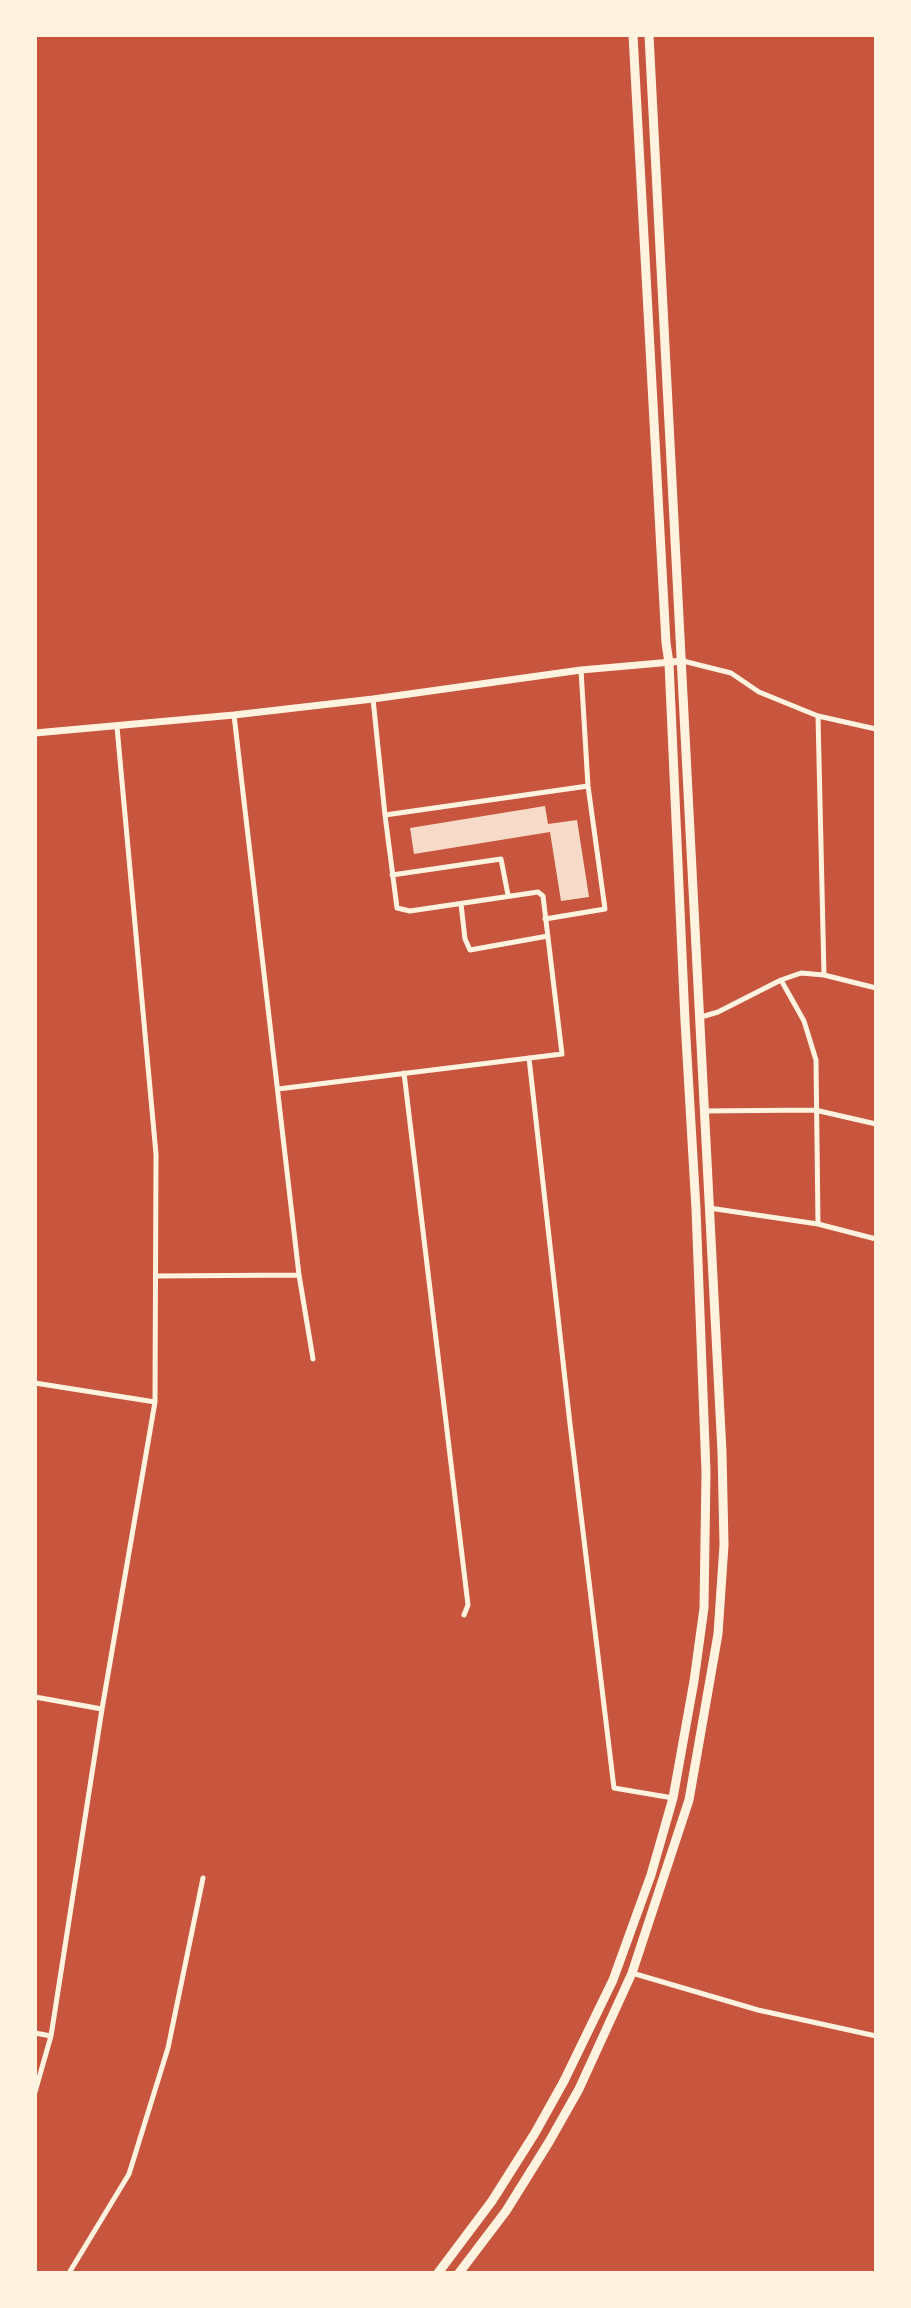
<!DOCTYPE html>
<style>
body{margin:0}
#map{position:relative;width:911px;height:2308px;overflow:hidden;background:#c8553d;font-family:Barlow,sans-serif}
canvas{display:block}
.frame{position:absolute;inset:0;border:37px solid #fff3e0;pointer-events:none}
</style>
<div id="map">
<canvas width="911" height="2308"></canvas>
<div class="frame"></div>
</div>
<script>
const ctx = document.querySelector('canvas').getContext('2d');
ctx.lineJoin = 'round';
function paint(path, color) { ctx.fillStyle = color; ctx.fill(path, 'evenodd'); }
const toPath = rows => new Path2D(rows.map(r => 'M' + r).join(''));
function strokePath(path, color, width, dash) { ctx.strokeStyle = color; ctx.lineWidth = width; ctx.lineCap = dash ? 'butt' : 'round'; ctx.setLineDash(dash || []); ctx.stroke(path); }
paint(toPath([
 [545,806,548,824,577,820,589,897,561,901,550,832,414,854,410,828]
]), '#f7dbc8');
strokePath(toPath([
 [683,661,731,673,759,692,818,716,876,729],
 [373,699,385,815],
 [234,715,299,1275,313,1359],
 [818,716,824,975],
 [392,875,501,859,508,895],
 [461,904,465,939,470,950,548,936],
 [545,919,605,909,588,786,581,670],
 [781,980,804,1021,816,1060,818,1224],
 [701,1017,718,1012,781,980,801,973,824,975,876,988],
 [529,1058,570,1424,614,1788,673,1798],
 [404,1073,468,1605,464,1615],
 [278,1089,562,1054,543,896,538,892,410,911,397,908,385,815,588,786],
 [703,1111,815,1110,876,1124],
 [709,1208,818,1224,876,1239],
 [156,1276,299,1275],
 [35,1383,155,1402],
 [35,1697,102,1709],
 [632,1973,758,2010,876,2036],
 [35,2033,51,2036],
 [35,2092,51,2036,102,1709,155,1402,156,1154,117,727],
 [69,2273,129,2174,168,2048,203,1878]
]), '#fff3e0', 5);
strokePath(toPath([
 [35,733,234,715,373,699,581,670,683,661]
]), '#fff3e0', 7);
strokePath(toPath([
 [438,2273,492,2201,535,2133,564,2081,613,1980,651,1875,673,1798,694,1681,704,1608,706,1472,696,1209,685,1021,669,663,666,643,633,35],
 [459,2273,506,2211,549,2142,579,2089,632,1973,689,1800,718,1634,724,1545,722,1452,649,35]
]), '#fff3e0', 9);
</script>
